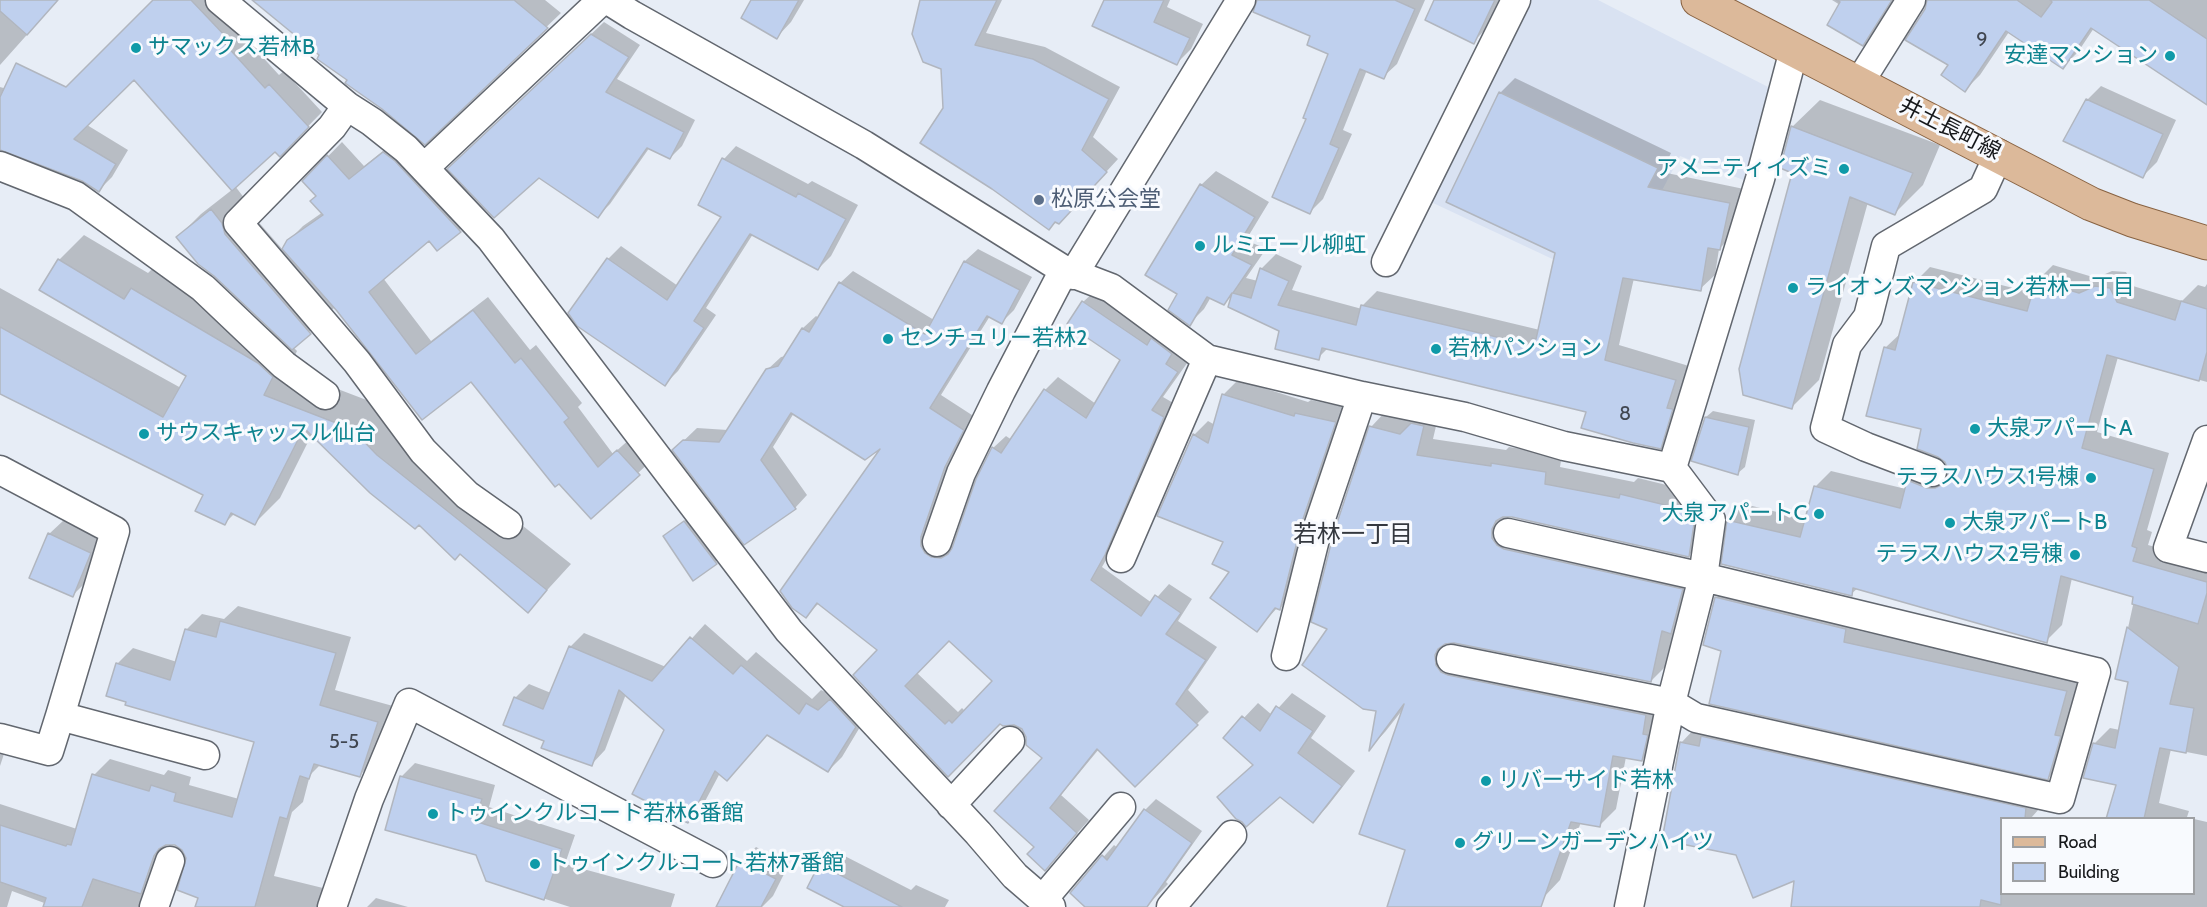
<!DOCTYPE html>
<meta charset="utf-8">
<style>
body{margin:0}
#map{position:relative;width:2207px;height:907px;overflow:hidden;background:#e7edf6;font-family:Cabin,sans-serif}
canvas{display:block}
.legend{position:absolute;left:2000px;top:817px;width:195px;height:78px;box-sizing:border-box;background:#f8fafe;border:2px solid #9ea0a3;margin:0;padding:8px 10px;list-style:none;font-size:18px;color:#16181b}
.legend li{display:flex;align-items:center;gap:12px;height:30px}
.legend b{width:30px;border:2px solid #9ea0a3}
</style>
<div id="map">
<canvas width="2207" height="907"></canvas>
<ul class="legend">
<li><b style="height:8px;background:#dcb99a"></b>Road</li>
<li><b style="height:16px;background:#bfd0ee"></b>Building</li>
</ul>
</div>
<script>
const ctx = document.querySelector('canvas').getContext('2d');
ctx.lineJoin = 'round';
function paint(path, color) { ctx.fillStyle = color; ctx.fill(path, 'evenodd'); }
const toPath = rows => new Path2D(rows.map(r => 'M' + r).join(''));
function strokePath(path, color, width, dash) { ctx.strokeStyle = color; ctx.lineWidth = width; ctx.lineCap = dash ? 'butt' : 'round'; ctx.setLineDash(dash || []); ctx.stroke(path); }
function label(font, color, halo, rows, align = 'center') {
  ctx.font = font + ' Cabin,"Noto Sans JP",sans-serif'; ctx.lineWidth = 6; ctx.setLineDash([]); ctx.textBaseline = 'middle'; ctx.strokeStyle = halo; ctx.fillStyle = color; for (const [text, x, y, turn = 0] of rows) {
    ctx.save(); ctx.translate(x, y); ctx.rotate((+turn || 0) * Math.PI / 180); ctx.textAlign = isNaN(turn) ? turn : align; if (halo) ctx.strokeText(text, 0, 0); ctx.fillText(text, 0, 0); ctx.restore();
  }
}
paint(toPath([
 [1531,0,1598,0,1774,90,1749,182,1680,156,1612,287,1431,202]
]), '#d9e2f2');
paint(toPath([
 [0,0,58,0,0,65],
 [155,0,216,0,238,30,279,75,284,71,322,112,280,155,275,150,235,186,245,199,248,210,283,250,288,241,303,226,323,212,318,196,304,181,342,142,364,166,398,139,475,217,437,249,429,239,383,278,431,341,488,297,530,350,536,345,582,403,578,407,613,454,632,437,653,459,591,517,471,380,422,418,335,307,293,347,297,351,288,370,377,404,402,430,571,564,528,611,460,552,419,523,312,434,280,498,255,523,235,513,225,523,205,494,0,393,0,288,181,388,188,376,59,260,84,235,148,273,157,264,274,332,178,237,201,214,233,189,134,78,87,125,128,150,112,177,99,190,83,179,0,149,0,87,53,102],
 [255,0,545,0,561,13,425,143],
 [753,0,804,0,791,22,777,37],
 [922,0,1002,0,986,33,1045,47,1120,87,1093,137,1118,159,1071,210,1049,228,945,109,943,68],
 [1106,0,1170,0,1167,7,1203,24,1191,49,1177,63],
 [1276,0,1425,0,1397,64,1383,77,1367,70,1343,130,1352,134,1323,199,1310,212,1308,118,1330,54],
 [1436,0,1504,0,1494,21,1473,42],
 [1832,0,1895,0,1876,31,1862,44,1840,5],
 [1931,0,2207,0,2207,104,2094,28,2078,52,2063,67,2009,32,1980,75,1965,90,1950,64],
 [604,22,640,45,617,79,695,120,682,146,670,158,650,147,610,204,598,216,539,176,461,157],
 [1515,78,1671,153,1662,172,1744,189,1734,234,1719,249,1715,275,1700,289,1634,278,1619,345,1689,366,1675,432,1660,447,1588,410,1328,348,1318,358,1281,330,1230,306,1234,293,1224,303,1211,297,1204,309,1189,324,1179,293,1201,185,1216,171,1269,202,1246,240,1266,249,1246,278,1258,281,1261,269,1276,254,1302,266,1292,290,1362,309,1363,305,1377,291,1540,330,1557,253,1500,93],
 [2101,86,2176,120,2157,162,2143,176,2087,100],
 [1820,100,1940,145,1923,185,1895,213,1868,202,1819,380,1792,407,1794,172,1792,127],
 [736,146,808,184,812,181,858,205,831,256,818,269,753,234,706,308,716,315,678,371,665,384,608,259,621,246,678,286,723,216,724,159],
 [978,249,1032,277,1014,310,1002,322,990,316,941,395,975,417,945,546,953,546,993,448,1006,436,1012,440,1045,390,1058,377,1096,404,1122,359,1083,302,1096,290,1190,359,1163,397,1175,404,1117,541,1102,567,1152,603,1169,584,1192,599,1178,621,1217,647,1188,690,1209,712,1135,785,1099,749,1061,795,1089,820,1045,869,1036,847,1044,758,1022,727,1014,724,1001,722,949,775,880,649,819,603,806,616,886,444,794,413,773,447,807,495,795,508,674,450,697,428,728,430,767,370,781,357,786,356,803,328,816,316,819,318,840,283,853,271,934,320,965,261],
 [949,639,995,681,965,711,962,708,958,712,916,672],
 [2053,265,2096,278,2112,271,2126,272,2133,286,2182,301,2198,285,2205,287,2207,284,2207,382,2118,357,2097,432,2169,453,2147,530,2152,532,2148,545,2207,561,2207,756,2171,749,2159,803,2189,811,2187,817,2192,818,2108,818,2117,784,2094,744,2110,728,2120,730,2129,681,2117,678,2135,596,2072,578,2062,625,2046,641,1858,588,1851,594,1728,520,1744,504,1806,519,1815,487,1831,471,1906,489,1909,481,1925,465,1949,472,1945,460,1922,428,1885,348,1902,332,1914,283,1930,267,2033,293,2037,281],
 [1238,380,1308,402,1311,400,1349,408,1294,594,1280,608,1278,607,1257,630,1231,571,1194,435,1208,421,1215,425,1224,394],
 [1440,409,1433,439,1506,450,1509,447,1562,455,1560,467,1634,482,1638,478,1699,493,1705,539,1689,555,1508,516,1509,521,1699,573,1688,616,1675,628,1668,664,1651,681,1451,642,1452,648,1662,698,1658,743,1642,760,1626,757,1616,809,1600,825,1581,822,1560,880,1544,897,1494,907,1389,907,1407,850,1404,708,1385,732,1371,747,1377,710,1329,628,1371,427,1387,410],
 [1713,411,1755,420,1745,467,1738,473,1706,417],
 [692,515,723,556,694,579,665,536],
 [64,520,105,538,87,581,73,595,49,534],
 [1729,585,1858,616,1856,630,2079,679,2067,722,2061,765,2048,778,1723,650,1716,598],
 [238,606,351,637,335,690,393,706,376,759,360,775,321,764,310,775,303,802,292,812,274,876,323,888,318,907,197,907,200,897,184,850,176,844,168,844,148,907,55,907,12,891,7,907,0,907,0,804,77,829,94,775,110,759,164,775,168,770,191,777,189,785,239,799,256,741,117,664,133,648,177,662,186,630,202,614,224,619],
 [705,624,747,661,756,652,812,699,821,690,869,712,842,757,828,771,768,734,740,765,720,773,702,807,688,821,666,729,626,694,605,750,592,764,545,740,515,698,529,684,551,693,570,647,584,633,666,667],
 [1292,693,1326,716,1311,738,1355,771,1327,807,1313,821,1225,738,1258,703,1272,715],
 [1697,726,2039,809,2031,818,2002,818,2002,894,2194,894,2194,819,2207,822,2207,907,1792,907,1796,879,1737,854,1681,743],
 [0,753,4,754,0,766],
 [415,763,495,785,489,807,575,835,565,864,675,894,671,907,570,907,487,880,477,854,401,777],
 [1156,799,1202,831,1166,882,1168,884,1146,907,1086,907,1072,893,1114,845,1118,848,1145,810],
 [756,847,789,864,773,896,762,907,754,907,742,861],
 [835,851,911,890,916,885,949,900,945,907,847,907,820,865],
 [376,898,408,907,367,907]
]), '#0003');
const building = toPath([
 [0,0,58,0,27,35,0,11,0,0],
 [153,0,191,0,229,40,225,44,265,88,269,84,309,127,280,157,275,152,232,191,134,80,74,139,116,164,99,192,82,181,0,150,0,97,16,63,66,87,153,0],
 [252,0,514,0,548,28,425,145,382,109,345,83,347,80,317,59,319,55,252,0],
 [751,0,799,0,777,39,741,18,751,0],
 [920,0,997,0,975,45,1033,59,1109,99,1082,150,1107,172,1059,224,1055,222,1049,230,992,189,920,143,943,108,941,69,923,62,912,34,920,0],
 [1104,0,1164,0,1154,22,1190,38,1177,65,1092,26,1104,0],
 [1257,0,1395,0,1415,9,1384,79,1360,69,1330,144,1339,148,1310,214,1272,197,1306,119,1303,118,1328,54,1307,45,1310,36,1253,12,1257,0],
 [1434,0,1495,0,1474,44,1425,20,1434,0],
 [1836,0,1892,0,1863,46,1827,25,1840,2,1836,0],
 [1927,0,2017,0,2041,17,2052,2,2050,0,2149,0,2207,39,2207,105,2091,28,2063,69,2006,31,1965,92,1941,75,1948,65,1905,40,1925,9,1927,0],
 [591,34,629,57,606,92,684,132,670,159,647,148,598,218,539,178,494,218,447,169,591,34],
 [1499,92,1658,168,1648,187,1730,203,1720,250,1708,248,1701,291,1623,278,1605,360,1676,380,1667,408,1673,409,1661,449,1633,443,1581,428,1586,412,1322,348,1319,360,1275,349,1279,331,1228,307,1232,293,1224,305,1207,297,1190,326,1168,310,1177,294,1145,275,1200,184,1255,217,1232,255,1252,265,1233,293,1251,298,1260,268,1289,281,1278,305,1356,325,1361,305,1531,345,1532,338,1536,339,1555,253,1446,202,1499,92],
 [2086,99,2163,134,2143,178,2063,141,2086,99],
 [1791,126,1913,173,1895,215,1850,197,1792,409,1743,395,1739,369,1792,173,1780,168,1791,126],
 [383,152,395,161,461,232,437,251,429,241,369,292,416,354,473,310,515,363,521,358,569,418,564,422,598,467,617,450,640,475,591,519,559,484,555,487,471,382,422,420,337,311,282,249,287,240,323,215,310,201,316,196,302,181,327,155,349,179,383,152],
 [722,158,796,197,798,193,846,219,818,270,750,234,694,321,704,328,665,386,577,326,568,313,607,258,667,300,721,217,698,205,722,158],
 [211,209,222,223,225,234,311,334,292,350,214,276,198,264,176,237,211,209],
 [58,259,124,299,131,288,258,363,273,377,264,395,352,429,377,455,547,590,528,613,460,554,455,560,419,525,415,529,370,493,304,428,255,525,231,513,225,525,195,511,203,495,0,394,0,327,163,417,186,376,39,290,58,259],
 [964,261,1020,290,1002,324,987,316,930,408,964,430,945,467,921,537,921,546,925,553,931,557,941,558,948,554,952,548,976,479,992,447,1001,453,1044,389,1086,418,1120,360,1067,324,1082,301,1147,345,1151,338,1172,354,1166,364,1178,372,1152,410,1164,417,1105,555,1091,580,1141,616,1155,595,1181,613,1166,634,1206,660,1176,704,1198,725,1135,787,1097,749,1050,808,1077,833,1045,871,1027,854,1034,847,994,811,1042,758,1026,745,1026,737,1022,729,1014,725,1003,726,1000,724,948,777,853,675,877,650,817,603,806,618,792,608,780,591,880,449,865,460,791,413,761,460,796,509,744,545,672,450,683,440,719,442,766,369,778,366,802,328,809,332,839,282,925,334,964,261],
 [949,641,992,681,952,723,949,720,945,724,905,686,949,641],
 [2036,280,2079,293,2095,286,2110,288,2117,302,2175,320,2181,301,2207,309,2207,352,2199,381,2107,355,2082,448,2154,469,2132,546,2137,548,2133,561,2207,582,2207,593,2198,624,2132,604,2133,597,2061,576,2047,643,1853,588,1852,596,1721,564,1727,520,1800,537,1814,486,1900,508,1907,480,1927,488,1935,488,1943,484,1948,477,1948,470,1945,462,1938,457,1917,449,1921,429,1866,416,1884,347,1895,350,1913,282,2027,311,2036,280],
 [1222,394,1294,416,1295,413,1336,422,1302,522,1280,610,1275,608,1257,632,1210,598,1229,572,1212,564,1223,542,1157,516,1193,434,1208,443,1222,394],
 [1705,417,1749,427,1738,475,1691,461,1705,417],
 [1411,423,1424,426,1417,455,1491,466,1491,463,1546,472,1545,484,1619,498,1620,494,1682,509,1694,524,1689,557,1512,517,1503,517,1496,521,1492,529,1492,538,1497,545,1504,549,1683,589,1671,634,1662,631,1651,682,1454,643,1445,644,1438,649,1435,655,1436,665,1441,672,1448,675,1646,715,1643,734,1648,735,1642,761,1613,756,1600,827,1571,822,1541,907,1387,907,1405,850,1359,834,1404,704,1369,751,1376,711,1363,709,1302,665,1327,629,1311,622,1334,532,1369,426,1400,434,1411,423],
 [684,521,717,564,693,581,663,536,684,521],
 [48,533,91,553,73,597,29,578,48,533],
 [1715,597,1846,629,1844,642,2067,691,2055,735,2061,736,2048,780,1709,704,1721,651,1703,645,1715,597],
 [220,621,336,653,320,705,378,722,360,777,314,764,309,779,300,776,287,819,280,817,255,907,195,907,198,898,177,890,186,858,182,850,175,845,166,845,159,849,154,856,141,894,93,879,82,907,43,907,46,898,0,882,0,825,66,846,67,844,71,845,92,774,149,791,151,785,176,793,174,801,232,817,254,742,125,705,126,702,106,696,116,663,170,680,185,629,216,637,220,621],
 [2127,627,2179,667,2170,704,2194,708,2186,753,2160,748,2144,819,2106,819,2116,785,2083,778,2093,743,2115,748,2128,682,2115,679,2127,627],
 [690,637,733,674,741,665,799,714,806,703,818,710,830,699,856,727,828,772,767,735,727,781,715,771,688,823,632,794,664,730,619,690,592,766,541,748,544,741,503,725,514,697,543,709,569,646,652,681,690,637],
 [1276,706,1313,731,1298,753,1342,786,1313,823,1280,797,1246,827,1242,822,1236,819,1217,797,1253,765,1223,738,1242,716,1260,731,1276,706],
 [1701,736,2026,808,2025,819,2001,819,2001,905,1981,900,1980,907,1791,907,1794,881,1753,898,1736,855,1662,840,1680,742,1699,746,1701,736],
 [400,776,482,799,475,821,562,849,544,900,486,881,476,855,385,830,400,776],
 [1144,809,1192,843,1147,907,1085,907,1070,893,1102,855,1107,860,1144,809],
 [740,860,776,879,761,907,716,907,740,860],
 [819,864,902,907,844,907,807,888,819,864]
]);
paint(building, '#bfd0ee');
strokePath(building, '#b1b6bf', 1.5);
const street = toPath([
 [220,0,347,106,372,122,406,149,491,239,789,631,978,833,1015,876,1051,907],
 [608,0,632,15,864,145,1064,270,1111,288,1207,359,1362,396,1465,417,1564,446,1672,468],
 [1859,83,1911,0],
 [347,106,332,127,238,223,357,362,423,451,467,495,508,524],
 [0,166,76,196,203,288,284,365,325,395],
 [424,168,602,0],
 [1386,262,1516,0],
 [1073,275,1241,0],
 [2207,440,2168,548,2207,558],
 [0,470,115,531,60,716,205,755],
 [1932,472,1866,447,1825,428,1847,345,1868,317,1886,246,1983,189,1999,154],
 [937,542,961,473,1001,391,1064,270],
 [1121,558,1207,359],
 [1286,656,1318,527,1362,396],
 [1451,659,1671,703,1696,718,2060,799,2096,672,1703,577,1508,533],
 [0,738,49,751,60,716],
 [951,805,1010,741],
 [1043,899,1121,807],
 [154,907,170,861],
 [332,907,369,799,409,703,713,863],
 [1171,907,1232,835],
 [1629,907,1671,703,1703,577,1711,520,1672,468,1760,179,1794,50]
]);
const primary = toPath([
 [1698,0,2091,204,2132,220,2207,243]
]);
strokePath(street, '#62676f', 31);
strokePath(primary, '#886241', 35);
strokePath(street, '#fff', 28);
strokePath(primary, '#dcb99a', 33);
for (const [x, y, r, color] of [
 [136,48,6,"#0f9aa8"],
 [2170,56,6,"#0f9aa8"],
 [1844,169,6,"#0f9aa8"],
 [1039,200,6,"#5c6f8a"],
 [1200,246,6,"#0f9aa8"],
 [1793,288,6,"#0f9aa8"],
 [888,339,6,"#0f9aa8"],
 [1436,349,6,"#0f9aa8"],
 [1975,429,6,"#0f9aa8"],
 [144,434,6,"#0f9aa8"],
 [2091,478,6,"#0f9aa8"],
 [1819,514,6,"#0f9aa8"],
 [1950,523,6,"#0f9aa8"],
 [2075,555,6,"#0f9aa8"],
 [1486,781,6,"#0f9aa8"],
 [433,814,6,"#0f9aa8"],
 [1460,843,6,"#0f9aa8"],
 [535,864,6,"#0f9aa8"]
]) { const dot = new Path2D(); dot.arc(x, y, r, 0, 2 * Math.PI); ctx.fillStyle = color; ctx.fill(dot); strokePath(dot, '#f8fafe', 2); }
label('20px', '#404650', null, [
 ["9",1982,40],
 ["8",1625,414],
 ["5-5",344,742]
]);
label('22px', '#0d838f', '#f8fafe', [
 ["サマックス若林B",148,48],
 ["安達マンション",2158,56,"right"],
 ["アメニティイズミ",1832,169,"right"],
 ["ルミエール柳虹",1212,246],
 ["ライオンズマンション若林一丁目",1805,288],
 ["センチュリー若林2",900,339],
 ["若林パンション",1448,349],
 ["大泉アパートA",1987,429],
 ["サウスキャッスル仙台",156,434],
 ["テラスハウス1号棟",2079,478,"right"],
 ["大泉アパートC",1807,514,"right"],
 ["大泉アパートB",1962,523],
 ["テラスハウス2号棟",2063,555,"right"],
 ["リバーサイド若林",1498,781],
 ["トゥインクルコート若林6番館",445,814],
 ["グリーンガーデンハイツ",1472,843],
 ["トゥインクルコート若林7番館",547,864]
], 'left');
label('22px', '#16181b', '#f8fafe', [
 ["井土長町線",1950,129,27]
]);
label('22px', '#4e5e75', '#f8fafe', [
 ["松原公会堂",1051,200]
], 'left');
label('24px', '#34383f', '#f8fafe', [
 ["若林一丁目",1353,535]
]);
</script>
